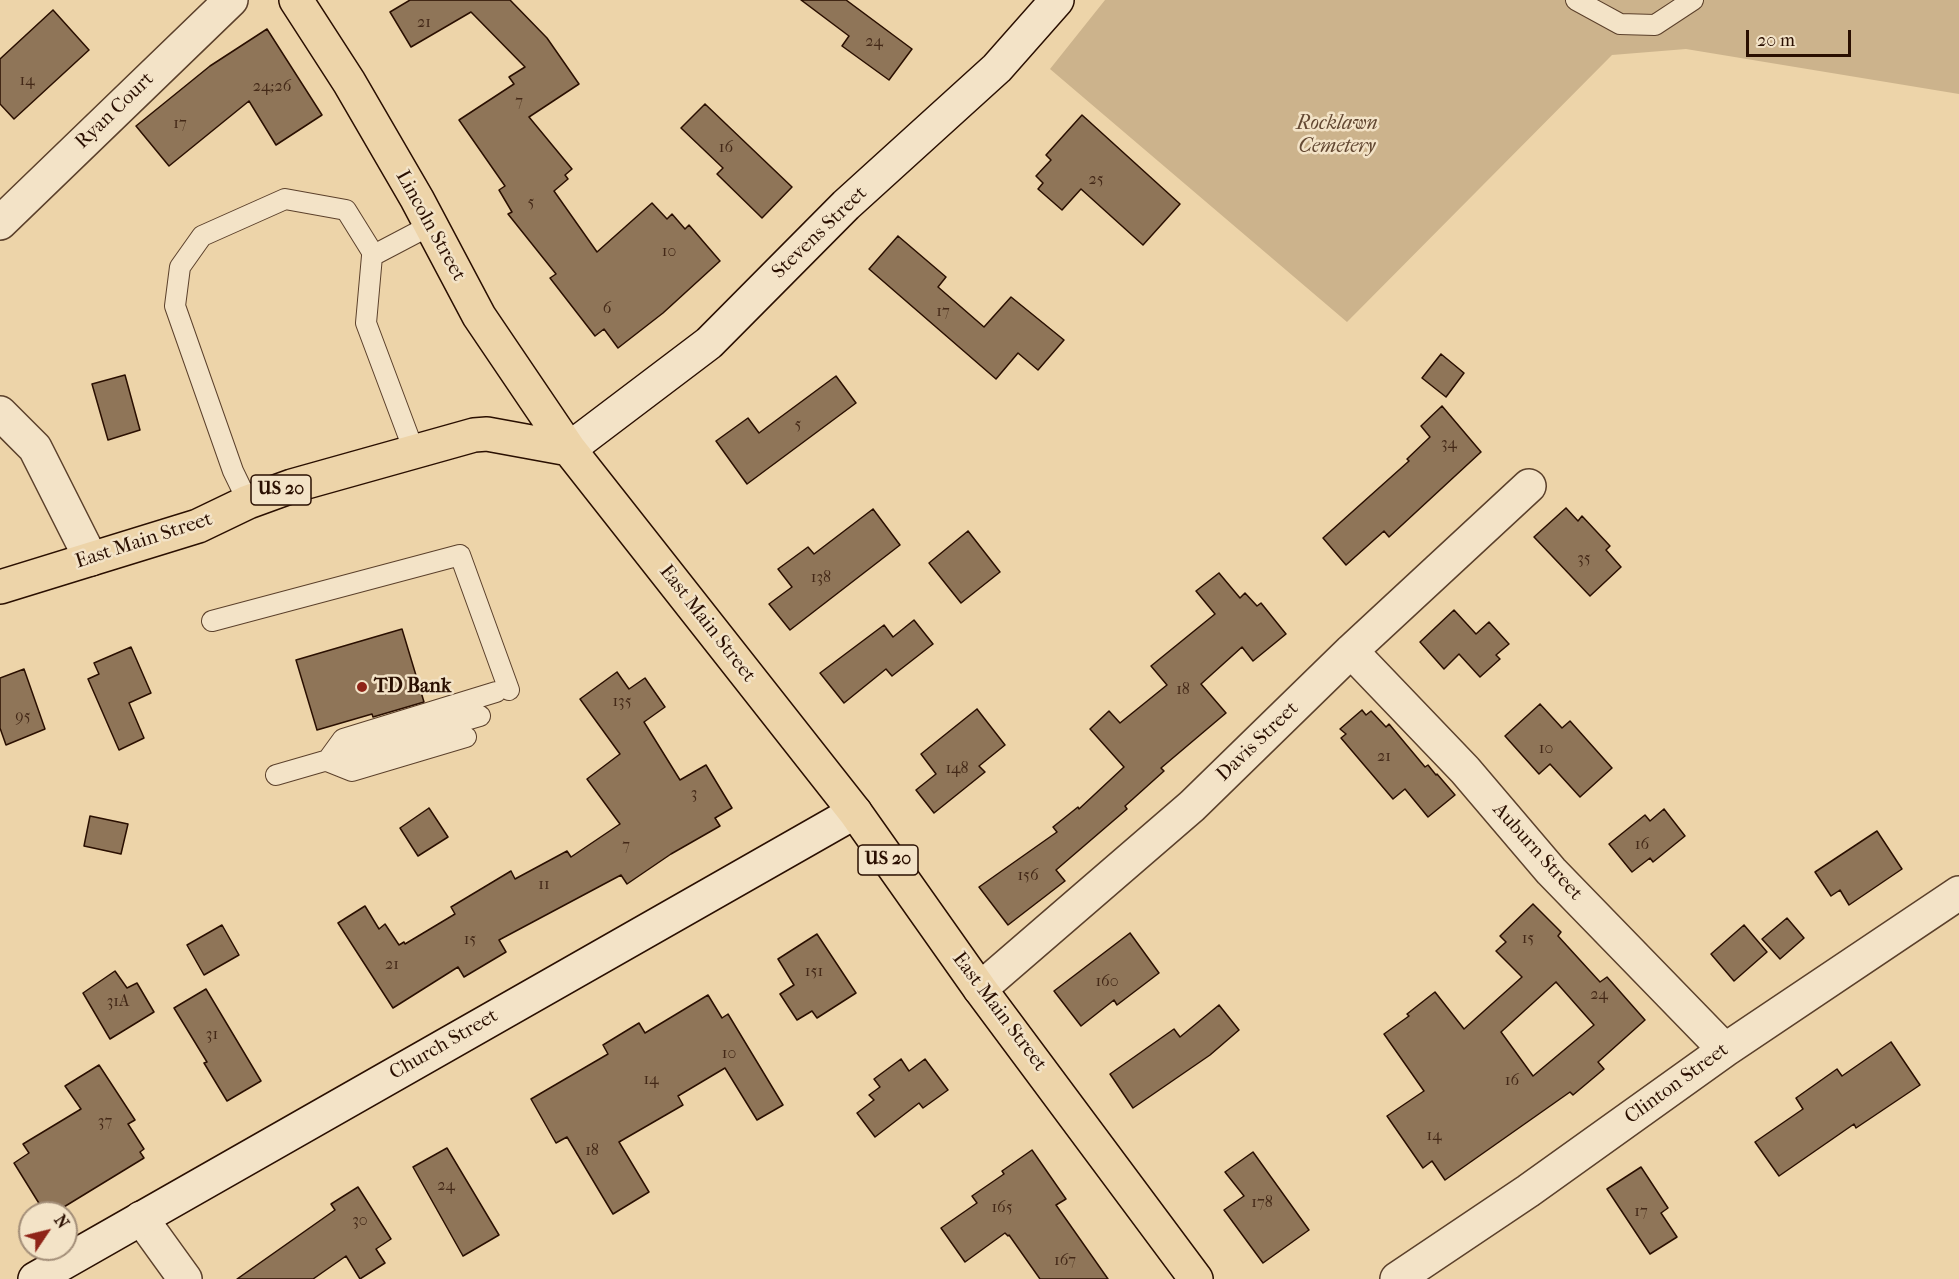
<!DOCTYPE html>
<style>
body{margin:0}
#map{position:relative;width:1959px;height:1279px;overflow:hidden;background:#edd4a9;font-family:"IM FELL French Canon",serif}
canvas{display:block}
.north{position:absolute;left:18px;top:1201px;width:60px;height:60px;box-sizing:border-box;background:#f3e3c7;border:2px solid #a38e78;border-radius:50%;rotate:55deg;font-size:16px;font-weight:700;line-height:24px;text-align:center;color:#2a0f01}
.north::after{content:'';display:block;margin:auto;width:21px;height:27px;background:#8f2418;clip-path:polygon(50% 0,100% 100%,50% 72%,0 100%)}
.scale{position:absolute;left:1746px;top:30px;width:105px;height:27px;box-sizing:border-box;border:3px solid #2a0f01;border-top:0;padding-left:8px;font-size:18px;line-height:21px;white-space:nowrap;color:#2a0f01;-webkit-text-stroke:4px #f3e3c7;paint-order:stroke}
</style>
<div id="map">
<canvas width="1959" height="1279"></canvas>
<div class="north">N</div>
<div class="scale">20 m</div>
</div>
<script>
const ctx = document.querySelector('canvas').getContext('2d');
ctx.lineJoin = 'round';
function paint(path, color) { ctx.fillStyle = color; ctx.fill(path, 'evenodd'); }
const toPath = rows => new Path2D(rows.map(r => 'M' + r).join(''));
function strokePath(path, color, width, dash) { ctx.strokeStyle = color; ctx.lineWidth = width; ctx.lineCap = dash ? 'butt' : 'round'; ctx.setLineDash(dash || []); ctx.stroke(path); }
function label(font, color, halo, rows, align = 'center') {
  ctx.font = font + ' "IM FELL French Canon",serif'; ctx.lineWidth = 5; ctx.setLineDash([]); ctx.textBaseline = 'middle'; ctx.strokeStyle = halo; ctx.fillStyle = color; for (const [text, x, y, turn = 0] of rows) {
    ctx.save(); ctx.translate(x, y); ctx.rotate((+turn || 0) * Math.PI / 180); ctx.textAlign = isNaN(turn) ? turn : align; if (halo) ctx.strokeText(text, 0, 0); ctx.fillText(text, 0, 0); ctx.restore();
  }
}
paint(toPath([
 [1105,0,1959,0,1959,94,1686,49,1612,55,1347,322,1050,69]
]), '#ccb38c');
const building = toPath([
 [410,0,510,0,547,38,579,84,529,117,572,169,565,175,568,179,554,191,597,252,652,203,667,219,672,214,685,229,689,225,720,261,663,313,618,348,604,329,595,336,550,278,556,274,508,214,512,212,499,190,505,186,459,120,514,84,509,77,525,67,471,12,411,47,390,12,410,0],
 [801,0,846,0,912,49,889,80,842,46,849,36,801,0],
 [53,10,89,50,14,119,0,104,0,59,53,10],
 [267,29,322,115,276,145,249,101,169,166,136,126,210,66,267,29],
 [705,104,792,187,762,218,717,174,723,168,681,128,705,104],
 [1082,115,1180,204,1143,245,1081,189,1062,210,1038,189,1043,183,1036,176,1051,160,1046,155,1082,115],
 [898,236,946,277,938,287,984,327,1011,297,1064,340,1038,370,1018,353,996,379,869,269,898,236],
 [1441,354,1464,373,1446,397,1422,378,1441,354],
 [125,375,140,430,108,440,92,384,125,375],
 [836,376,856,403,747,484,716,441,748,418,759,433,836,376],
 [1442,406,1481,452,1389,537,1384,531,1346,565,1323,538,1409,461,1407,459,1430,437,1421,426,1442,406],
 [1566,508,1578,521,1582,516,1610,546,1606,550,1621,567,1590,596,1534,537,1566,508],
 [873,509,900,545,790,630,769,604,792,587,778,569,808,547,814,554,873,509],
 [968,531,1000,572,961,603,929,563,968,531],
 [1219,573,1240,598,1245,593,1257,606,1261,603,1286,634,1253,661,1242,647,1201,684,1226,713,1161,768,1164,771,1125,806,1127,809,1056,870,1065,881,1008,925,979,887,1057,832,1053,827,1078,807,1079,809,1124,767,1090,729,1109,711,1120,723,1167,685,1151,666,1215,614,1196,591,1219,573],
 [1454,610,1476,634,1489,622,1509,644,1496,655,1500,659,1480,677,1459,654,1444,669,1420,642,1454,610],
 [914,620,933,644,892,676,886,669,844,703,820,673,884,625,893,637,914,620],
 [402,629,424,702,373,717,372,714,317,730,296,660,402,629],
 [131,647,151,693,129,703,144,738,119,750,88,679,99,674,94,663,131,647],
 [24,669,45,729,6,745,0,728,0,678,24,669],
 [617,672,629,689,645,678,665,707,644,722,680,780,706,765,732,808,715,818,720,826,671,854,627,884,621,875,499,940,506,952,464,977,458,967,393,1008,338,923,365,906,379,929,385,924,399,945,404,942,405,944,455,914,451,907,511,871,515,879,567,851,571,857,620,824,587,779,620,754,580,699,617,672],
 [1540,704,1562,728,1570,721,1612,768,1580,797,1550,764,1539,774,1505,736,1540,704],
 [977,709,1005,745,979,766,985,772,934,813,916,790,936,774,921,754,977,709],
 [1362,710,1366,715,1371,711,1386,727,1389,724,1425,767,1428,765,1436,775,1437,774,1455,795,1428,817,1405,789,1393,799,1341,738,1346,734,1340,729,1362,710],
 [429,808,448,837,418,856,400,828,429,808],
 [1664,809,1685,836,1653,862,1650,858,1632,872,1609,844,1645,815,1650,821,1664,809],
 [90,816,128,824,121,854,84,846,90,816],
 [1877,831,1902,869,1849,905,1840,890,1831,896,1815,872,1877,831],
 [1533,904,1561,932,1558,936,1600,982,1607,977,1645,1020,1598,1062,1604,1069,1573,1095,1570,1092,1445,1180,1432,1161,1423,1168,1387,1116,1424,1091,1384,1034,1409,1016,1407,1014,1435,992,1464,1029,1522,977,1496,951,1506,942,1500,936,1533,904],
 [1556,982,1594,1025,1533,1076,1501,1032,1556,982],
 [1787,918,1804,938,1780,959,1762,939,1787,918],
 [222,925,239,955,204,975,187,945,222,925],
 [1744,925,1767,952,1734,981,1711,954,1744,925],
 [1130,933,1159,973,1117,1005,1114,1000,1081,1026,1054,991,1130,933],
 [817,934,856,993,817,1018,812,1011,797,1020,780,994,794,985,778,959,817,934],
 [115,971,127,988,137,983,154,1012,110,1039,83,993,115,971],
 [206,989,261,1081,227,1101,204,1063,207,1062,174,1008,206,989],
 [708,995,722,1018,728,1014,783,1105,757,1120,725,1068,678,1096,683,1105,619,1142,649,1192,613,1214,567,1137,556,1143,531,1099,608,1054,603,1045,639,1023,645,1033,708,995],
 [1219,1005,1239,1030,1210,1055,1133,1108,1110,1074,1174,1029,1180,1037,1219,1005],
 [1891,1042,1920,1085,1856,1128,1854,1124,1779,1176,1755,1142,1803,1109,1796,1098,1837,1069,1842,1076,1891,1042],
 [901,1059,909,1071,925,1059,948,1090,923,1108,919,1103,875,1137,857,1113,874,1100,869,1095,880,1087,874,1079,901,1059],
 [99,1065,135,1120,128,1124,144,1149,140,1152,144,1158,54,1213,45,1213,14,1163,29,1153,23,1144,81,1109,65,1086,99,1065],
 [447,1148,499,1235,463,1256,413,1167,447,1148],
 [1032,1150,1066,1199,1056,1205,1108,1279,1040,1279,1009,1235,1008,1236,1005,1233,965,1262,941,1228,977,1203,972,1196,1004,1174,1002,1171,1032,1150],
 [1253,1152,1309,1230,1263,1263,1224,1210,1244,1196,1225,1172,1253,1152],
 [1641,1167,1668,1208,1661,1213,1677,1237,1650,1254,1607,1189,1641,1167],
 [358,1187,391,1239,376,1249,385,1263,360,1279,346,1256,313,1279,237,1279,335,1210,331,1204,358,1187]
]);
paint(building, '#8f7558');
strokePath(building, '#2a0f01', 1.5);
const lane = toPath([
 [1576,0,1620,24,1655,25,1693,0],
 [414,451,366,323,372,256,431,225],
 [248,502,233,471,175,306,180,267,202,236,285,199,346,210,374,255],
 [212,621,460,555,509,690],
 [327,761,343,739,496,692],
 [327,761,352,771,466,737],
 [276,775,480,716]
]);
const street = toPath([
 [0,223,231,0],
 [0,413,35,448,91,559],
 [1351,651,1465,770,1551,871,1725,1050],
 [980,989,1192,806,1351,651,1529,486],
 [141,1218,185,1279],
 [1397,1279,1528,1191,1725,1050,1959,893]
]);
const secondary = toPath([
 [569,449,709,343,846,205,997,68,1057,0],
 [35,1279,855,812]
]);
const primary = toPath([
 [296,0,349,82,417,199,479,316,569,449,855,812,980,989,1196,1279],
 [0,587,198,526,248,502,292,486,474,435,487,434,569,449]
]);
strokePath(lane, '#5b402b', 22);
strokePath(street, '#5b402b', 36);
strokePath(secondary, '#2a0f01', 36);
strokePath(primary, '#2a0f01', 36);
strokePath(lane, '#f3e3c7', 20);
strokePath(street, '#f3e3c7', 33);
strokePath(secondary, '#f3e3c7', 33);
strokePath(primary, '#edd4a9', 33);
for (const [x, y, r, color] of [
 [362,687,6,"#8f2418"]
]) { const dot = new Path2D(); dot.arc(x, y, r, 0, 2 * Math.PI); ctx.fillStyle = color; ctx.fill(dot); strokePath(dot, '#f3e3c7', 2); }
label('16px', '#432817', null, [
 ["21",424,23],
 ["24",874,42],
 ["14",27,81],
 ["24;26",272,87],
 ["7",519,102],
 ["17",180,124],
 ["16",726,148],
 ["25",1096,180],
 ["5",531,203],
 ["10",669,252],
 ["6",607,309],
 ["17",943,312],
 ["5",798,425],
 ["34",1449,444],
 ["35",1584,559],
 ["138",821,578],
 ["18",1183,690],
 ["135",622,702],
 ["95",23,717],
 ["10",1546,749],
 ["21",1384,757],
 ["148",957,769],
 ["3",694,794],
 ["16",1642,845],
 ["7",626,846],
 ["156",1028,876],
 ["11",544,885],
 ["15",1528,939],
 ["15",470,940],
 ["21",392,965],
 ["151",814,972],
 ["160",1107,982],
 ["24",1599,995],
 ["31A",118,1002],
 ["31",212,1035],
 ["10",729,1054],
 ["14",651,1080],
 ["16",1512,1081],
 ["37",105,1122],
 ["14",1434,1136],
 ["18",592,1151],
 ["24",446,1186],
 ["178",1262,1203],
 ["165",1002,1208],
 ["17",1641,1212],
 ["30",360,1221],
 ["167",1065,1261]
]);
for (const [x, y, w] of [
 [281,490,60],
 [888,860,60]
]) { const box = new Path2D(); box.roundRect(x - w / 2, y - 15, w, 30, 4.5); ctx.fillStyle = '#f3e3c7'; ctx.fill(box); strokePath(box, '#2a0f01', 1.5); }
label('bold 18px', '#2a0f01', null, [
 ["US 20",281,490],
 ["US 20",888,860]
]);
label('20px', '#2a0f01', '#f3e3c7', [
 ["Ryan Court",115,111,-44],
 ["Lincoln Street",430,226,61],
 ["Stevens Street",820,233,-44],
 ["East Main Street",144,541,-18],
 ["East Main Street",707,624,52],
 ["Davis Street",1258,742,-44],
 ["Auburn Street",1537,852,48],
 ["East Main Street",999,1012,53],
 ["Church Street",444,1045,-30],
 ["Clinton Street",1677,1084,-36]
]);
label('italic 20px', '#634832', '#f3e3c7', [
 ["Rocklawn",1337,124],
 ["Cemetery",1337,147]
]);
label('bold 20px', '#2a0f01', '#f3e3c7', [
 ["TD Bank",374,687]
], 'left');
</script>
